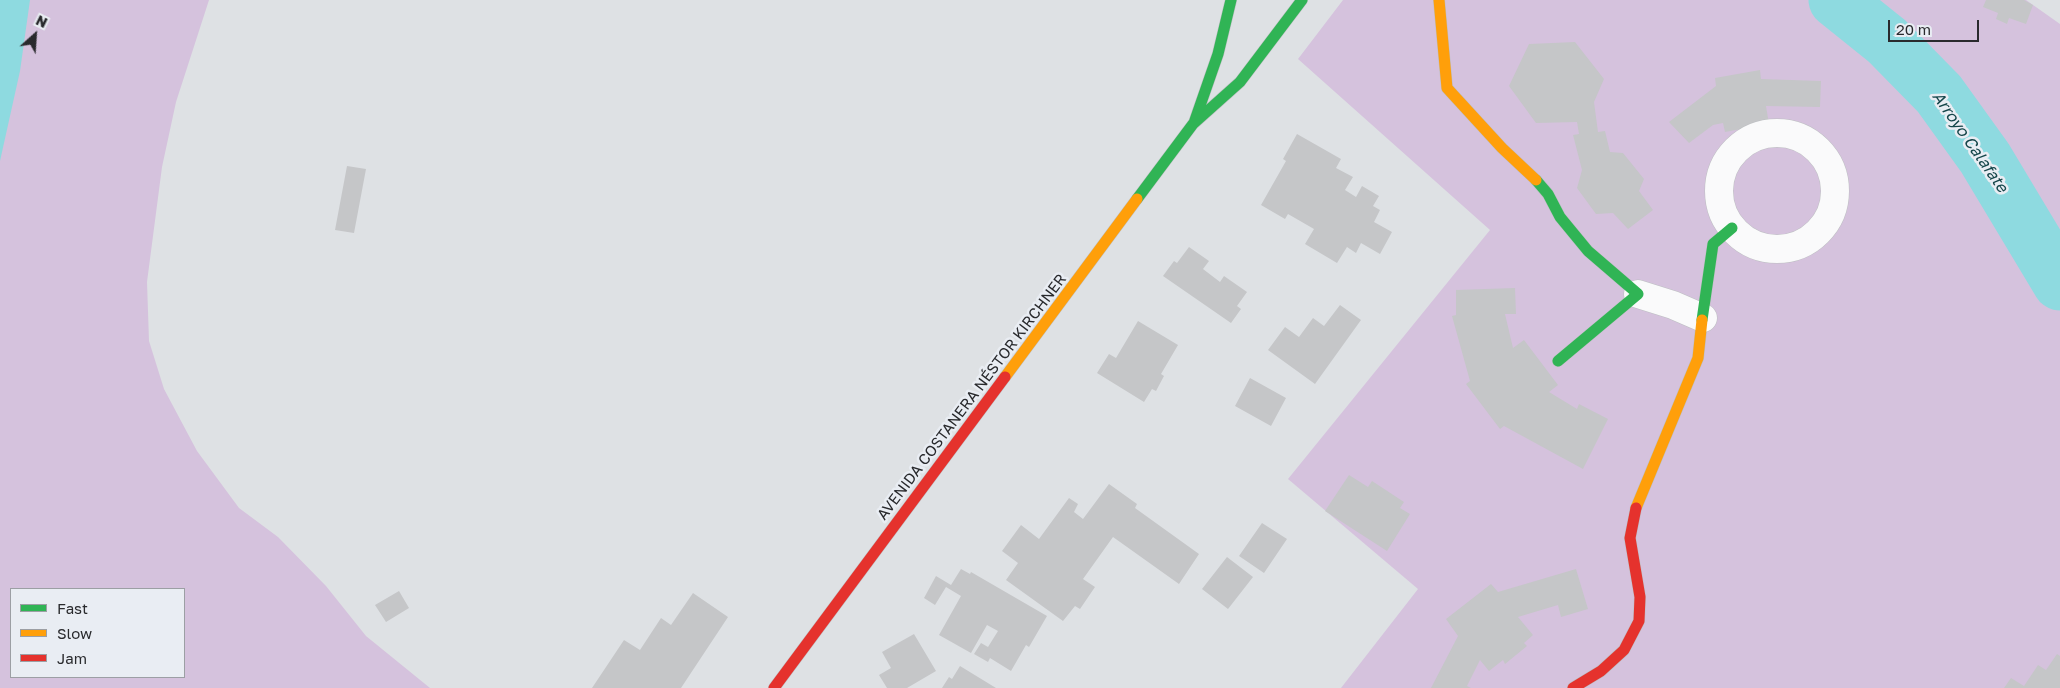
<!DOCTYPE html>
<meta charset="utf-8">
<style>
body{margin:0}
#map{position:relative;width:2060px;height:688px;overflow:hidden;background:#dee1e4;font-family:"Golos Text",sans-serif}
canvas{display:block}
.legend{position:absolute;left:10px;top:588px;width:175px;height:90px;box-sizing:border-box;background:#e9edf3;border:1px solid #9c9fa4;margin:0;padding:6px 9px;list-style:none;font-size:15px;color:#292a2d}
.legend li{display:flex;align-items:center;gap:10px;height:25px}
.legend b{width:25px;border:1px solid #9c9fa4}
.north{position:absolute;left:10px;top:10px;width:50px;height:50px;-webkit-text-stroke:4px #e9edf3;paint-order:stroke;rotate:26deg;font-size:14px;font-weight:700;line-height:20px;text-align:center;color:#292a2d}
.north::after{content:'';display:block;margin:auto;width:18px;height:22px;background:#292a2d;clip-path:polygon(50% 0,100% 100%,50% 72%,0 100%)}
.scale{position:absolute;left:1888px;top:20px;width:91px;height:22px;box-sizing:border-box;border:2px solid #292a2d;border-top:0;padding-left:6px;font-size:15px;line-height:18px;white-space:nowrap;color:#292a2d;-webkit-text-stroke:4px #e9edf3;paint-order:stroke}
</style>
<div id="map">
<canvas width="2060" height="688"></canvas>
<ul class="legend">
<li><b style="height:6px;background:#30b455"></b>Fast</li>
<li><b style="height:6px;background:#ff9f0a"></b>Slow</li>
<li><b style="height:6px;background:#e5322d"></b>Jam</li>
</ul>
<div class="north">N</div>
<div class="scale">20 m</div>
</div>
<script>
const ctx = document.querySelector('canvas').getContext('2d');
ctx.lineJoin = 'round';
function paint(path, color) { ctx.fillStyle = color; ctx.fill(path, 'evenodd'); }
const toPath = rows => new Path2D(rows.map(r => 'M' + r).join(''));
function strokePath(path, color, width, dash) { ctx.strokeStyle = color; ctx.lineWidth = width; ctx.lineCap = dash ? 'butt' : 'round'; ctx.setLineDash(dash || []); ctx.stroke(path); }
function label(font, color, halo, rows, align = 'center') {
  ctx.font = font + ' "Golos Text",sans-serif'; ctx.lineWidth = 5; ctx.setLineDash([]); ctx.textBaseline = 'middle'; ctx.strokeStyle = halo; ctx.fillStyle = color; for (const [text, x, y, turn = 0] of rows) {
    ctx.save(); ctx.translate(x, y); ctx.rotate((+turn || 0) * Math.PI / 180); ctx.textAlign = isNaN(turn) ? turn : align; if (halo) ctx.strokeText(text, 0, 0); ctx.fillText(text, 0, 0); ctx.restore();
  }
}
paint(toPath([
 [0,0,209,0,176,102,162,167,147,282,149,341,164,389,197,451,239,508,278,537,326,586,366,636,430,688,0,688],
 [11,589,184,589,184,677,11,677],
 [1343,0,2026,0,2060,24,2060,688,1341,688,1418,589,1288,479,1490,230,1298,59]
]), '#d5c2dd');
paint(toPath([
 [0,0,30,0,20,71,0,161]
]), '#8edae0');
strokePath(toPath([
 [1836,0,1887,41,1939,94,1985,158,2060,283]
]), '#8edae0', 55);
paint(toPath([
 [1986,0,2024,0,2033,5,2026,24,2009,18,2007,24,1996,19,1998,13,1983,7],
 [1575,42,1604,79,1594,102,1598,132,1605,131,1610,152,1623,153,1644,179,1639,191,1653,210,1628,229,1613,213,1596,214,1577,188,1582,170,1573,135,1579,134,1577,122,1536,123,1509,86,1529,44],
 [1760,70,1761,79,1821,81,1820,107,1766,106,1769,124,1725,132,1723,123,1713,125,1689,143,1669,122,1716,86,1715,78],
 [1297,134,1341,159,1336,168,1353,177,1345,190,1356,197,1362,186,1379,196,1373,206,1380,210,1374,222,1392,232,1380,254,1361,243,1356,253,1347,247,1337,263,1305,244,1314,229,1288,214,1285,219,1261,205,1286,161,1283,159],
 [347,166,366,169,354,233,335,230],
 [1189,247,1209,261,1203,269,1220,282,1224,276,1247,292,1237,306,1241,309,1231,323,1163,276,1174,261,1177,263],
 [1515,288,1516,314,1505,314,1513,348,1524,340,1558,385,1549,392,1577,409,1579,404,1608,419,1583,469,1504,426,1500,429,1466,384,1470,381,1452,316,1456,315,1456,290],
 [1340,305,1361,320,1315,384,1268,350,1285,327,1299,337,1313,318,1324,326],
 [1138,321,1178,345,1161,374,1164,376,1156,391,1152,389,1144,402,1097,373,1109,354,1116,358],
 [1250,378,1286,398,1271,426,1235,406],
 [1349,475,1368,487,1372,481,1404,502,1400,508,1410,514,1387,551,1325,511],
 [1109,484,1137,504,1135,508,1199,554,1179,584,1113,537,1083,579,1095,587,1080,609,1075,606,1063,621,1006,580,1018,563,1002,551,1021,525,1039,539,1069,498,1078,504,1074,512,1083,519],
 [1262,523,1287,539,1264,573,1239,556],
 [1227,557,1253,577,1228,609,1202,589],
 [961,569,970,574,971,572,1047,616,1029,647,1026,645,1011,671,990,658,988,662,974,654,981,643,988,647,998,631,987,625,971,653,939,635,961,596,946,587,935,605,924,598,936,576,951,585],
 [1576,569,1588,609,1561,617,1558,605,1518,617,1533,635,1524,643,1527,646,1505,664,1503,660,1489,671,1480,660,1467,686,1471,688,1431,688,1458,636,1446,619,1491,584,1498,592],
 [399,591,409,608,386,622,375,605],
 [693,593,728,617,681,688,592,688,624,640,640,650,661,618,671,625],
 [914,634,936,671,907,688,887,688,879,675,891,668,882,652],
 [2057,654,2060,656,2060,688,2004,688,2011,678,2024,686,2038,665,2046,670],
 [960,666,996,688,942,688,949,677,952,679]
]), '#c5c6c8');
const street = toPath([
 '1719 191a58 58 0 1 1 116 0a58 58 0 1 1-116 0Z',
 [1638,294,1673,305,1703,318]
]);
const fast = toPath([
 [1194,123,1218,54,1231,0],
 [1536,180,1548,194,1560,217,1588,251,1638,294,1558,361],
 [1137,199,1193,124,1240,82,1302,0],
 [1702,320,1713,244,1732,228]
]);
const slow = toPath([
 [1439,0,1447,88,1502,148,1536,180],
 [1005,377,1137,199],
 [1636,508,1698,358,1702,320]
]);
const jam = toPath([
 [774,688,1005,377],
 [1573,688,1601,671,1624,650,1639,621,1640,597,1630,538,1636,508]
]);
strokePath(street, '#bdbfc2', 29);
strokePath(fast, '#bdbfc2', 12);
strokePath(slow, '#bdbfc2', 12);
strokePath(jam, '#bdbfc2', 12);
strokePath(street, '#fafafb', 28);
strokePath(fast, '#30b455', 11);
strokePath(slow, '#ff9f0a', 11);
strokePath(jam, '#e5322d', 11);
label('15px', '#292a2d', '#e9edf3', [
 ["AVENIDA COSTANERA NÉSTOR KIRCHNER",972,397,-53]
]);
label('italic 16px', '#15464a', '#e9edf3', [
 ["Arroyo Calafate",1970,142,55]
]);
</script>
